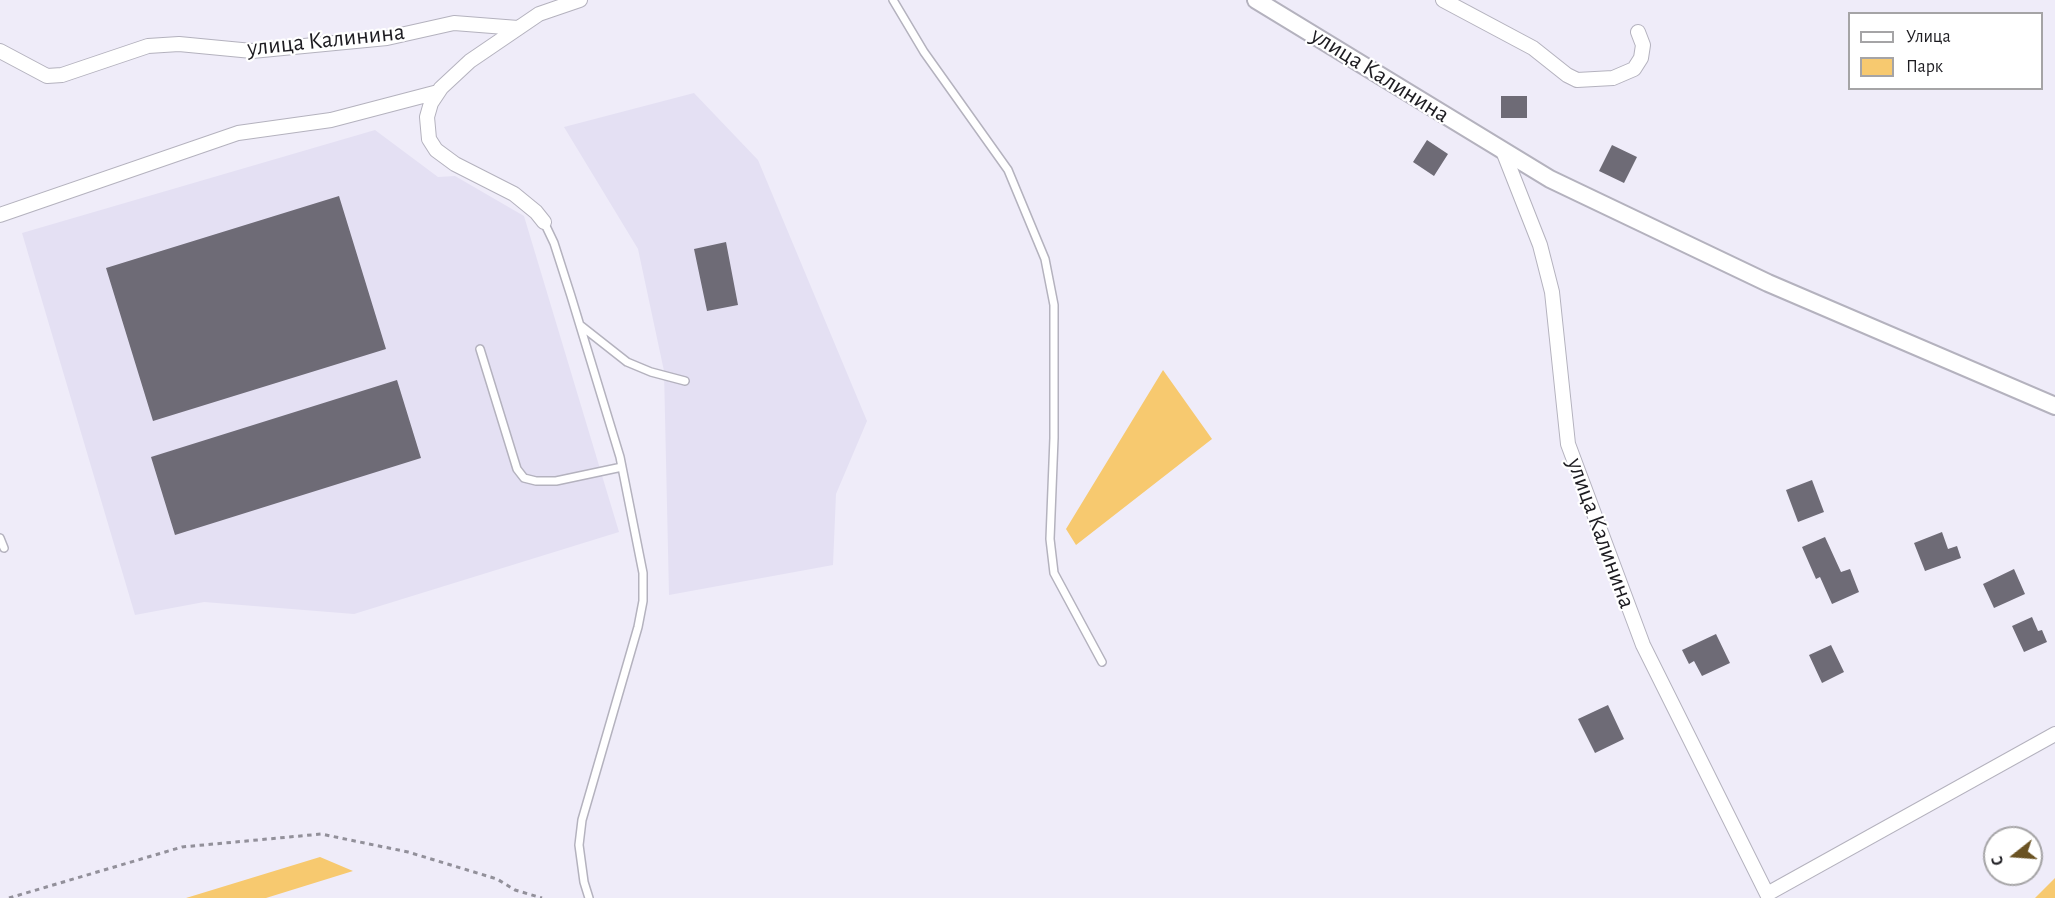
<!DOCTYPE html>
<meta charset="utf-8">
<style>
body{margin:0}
#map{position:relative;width:2055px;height:898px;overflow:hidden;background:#efecf9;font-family:"Alegreya Sans",sans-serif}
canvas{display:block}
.legend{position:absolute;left:1848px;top:12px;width:195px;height:78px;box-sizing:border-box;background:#fff;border:2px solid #a5a4a6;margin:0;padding:8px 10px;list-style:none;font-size:18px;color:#1d1c21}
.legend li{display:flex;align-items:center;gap:12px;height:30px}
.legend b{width:30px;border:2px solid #a5a4a6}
.north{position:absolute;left:1983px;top:826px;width:60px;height:60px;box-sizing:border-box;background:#fff;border:2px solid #a5a4a6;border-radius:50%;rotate:253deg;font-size:16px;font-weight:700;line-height:24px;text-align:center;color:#1d1c21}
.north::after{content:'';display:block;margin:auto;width:21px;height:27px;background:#6a5222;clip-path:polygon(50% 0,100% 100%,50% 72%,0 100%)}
</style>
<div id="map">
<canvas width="2055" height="898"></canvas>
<ul class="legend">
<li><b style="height:8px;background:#fff"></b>Улица</li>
<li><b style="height:16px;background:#f7c96f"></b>Парк</li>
</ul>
<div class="north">С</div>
</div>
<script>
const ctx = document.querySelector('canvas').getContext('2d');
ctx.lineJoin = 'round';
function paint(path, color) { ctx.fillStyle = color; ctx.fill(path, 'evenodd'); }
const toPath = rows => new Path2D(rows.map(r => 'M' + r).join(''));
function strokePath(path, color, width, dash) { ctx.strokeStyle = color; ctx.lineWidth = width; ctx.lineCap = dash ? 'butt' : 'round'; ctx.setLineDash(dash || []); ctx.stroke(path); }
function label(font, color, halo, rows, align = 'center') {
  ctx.font = font + ' "Alegreya Sans",sans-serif'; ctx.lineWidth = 4.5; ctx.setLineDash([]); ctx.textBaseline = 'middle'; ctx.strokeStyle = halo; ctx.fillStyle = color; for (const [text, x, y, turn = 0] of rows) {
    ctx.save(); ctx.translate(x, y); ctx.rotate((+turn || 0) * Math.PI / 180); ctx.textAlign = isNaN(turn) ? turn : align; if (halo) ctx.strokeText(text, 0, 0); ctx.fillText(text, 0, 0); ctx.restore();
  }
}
paint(toPath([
 [694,93,758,160,867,421,836,494,833,565,669,595,664,371,638,249,564,127],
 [375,130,438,177,455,176,524,216,619,532,354,614,204,602,135,615,22,233]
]), '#e4e0f3');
paint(toPath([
 [1163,370,1212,439,1076,545,1066,529],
 [320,857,353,871,266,898,186,898],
 [2055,878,2055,898,2035,898]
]), '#f7c96f');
paint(toPath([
 [1501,96,1527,96,1527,118,1501,118],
 [1427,140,1448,154,1434,176,1413,162],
 [1612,145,1637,157,1624,183,1599,171],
 [339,196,386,349,153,421,106,268],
 [726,242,738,305,707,311,694,249],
 [397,380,421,458,175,535,151,457],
 [1812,480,1824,512,1798,522,1786,490],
 [1942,532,1948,549,1957,546,1961,558,1925,571,1914,543],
 [1825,537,1841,572,1850,569,1859,592,1832,604,1820,577,1816,579,1802,547],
 [2014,569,2025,594,1994,608,1983,584],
 [2032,617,2038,631,2042,630,2047,642,2024,652,2012,626],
 [1716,634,1730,663,1702,676,1694,661,1689,664,1682,650],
 [1831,645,1844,672,1822,683,1809,655],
 [1608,705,1624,739,1595,753,1578,719]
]), '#6e6b76');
const service = toPath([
 [893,0,924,52,1008,170,1045,259,1054,305,1054,438,1050,539,1054,573,1102,662],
 [544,222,554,243,571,296,620,457,643,573,643,601,638,627,582,820,579,845,584,882,589,898],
 [580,325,627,362,651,372,685,381],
 [480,349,517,469,524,478,536,481,556,481,622,467],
 [0,538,4,548]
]);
const minor = toPath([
 [1443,0,1533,48,1567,75,1577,80,1613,78,1634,69,1641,58,1643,45,1638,32],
 [0,51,47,76,62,75,148,46,179,44,252,51,387,38,454,23,518,28],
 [1503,151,1540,245,1552,292,1568,444,1643,645,1767,894,2055,734],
 [0,215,238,133,331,120,438,92],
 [544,222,536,212,514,194,455,164,436,150,429,139,427,117,431,103,441,88,470,61,539,14,580,0]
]);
const tertiary = toPath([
 [1256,0,1550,179,1768,283,2055,406]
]);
strokePath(service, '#b4b2be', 10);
strokePath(minor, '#b4b2be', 16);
strokePath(tertiary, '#b4b2be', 20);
strokePath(toPath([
 [9,898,182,847,321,834,408,852,497,879,515,890,542,898]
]), '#92909a', 3, [4.5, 4.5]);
strokePath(service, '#fff', 7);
strokePath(minor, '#fff', 14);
strokePath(tertiary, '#fff', 16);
label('24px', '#1d1c21', '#fff', [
 ["улица Калинина",326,40,-6],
 ["улица Калинина",1380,75,32],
 ["улица Калинина",1601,533,70]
]);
</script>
